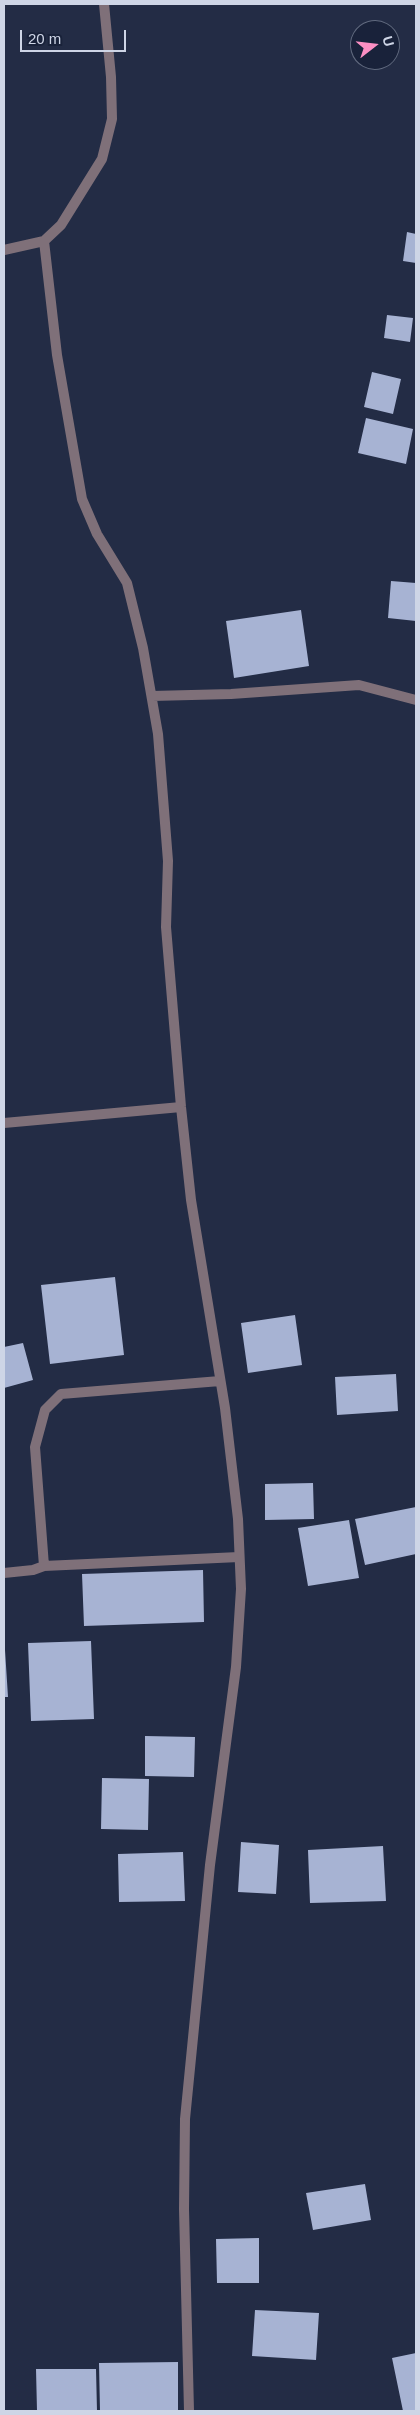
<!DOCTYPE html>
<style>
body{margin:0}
#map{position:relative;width:420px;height:2415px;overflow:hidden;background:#232c45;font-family:Arial,sans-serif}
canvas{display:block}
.frame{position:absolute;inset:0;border:5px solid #ced5e6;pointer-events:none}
.north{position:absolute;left:350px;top:20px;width:50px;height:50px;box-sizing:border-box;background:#19223a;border:1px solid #616a7f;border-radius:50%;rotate:74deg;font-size:14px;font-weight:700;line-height:20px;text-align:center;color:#ced5e6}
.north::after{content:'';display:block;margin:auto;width:18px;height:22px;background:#fc8fc3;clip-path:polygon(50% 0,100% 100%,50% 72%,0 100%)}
.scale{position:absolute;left:20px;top:30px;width:106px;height:22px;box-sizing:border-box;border:2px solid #ced5e6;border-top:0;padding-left:6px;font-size:15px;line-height:18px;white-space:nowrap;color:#ced5e6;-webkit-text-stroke:4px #19223a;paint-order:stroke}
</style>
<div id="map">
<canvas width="420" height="2415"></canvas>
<div class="frame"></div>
<div class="north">U</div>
<div class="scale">20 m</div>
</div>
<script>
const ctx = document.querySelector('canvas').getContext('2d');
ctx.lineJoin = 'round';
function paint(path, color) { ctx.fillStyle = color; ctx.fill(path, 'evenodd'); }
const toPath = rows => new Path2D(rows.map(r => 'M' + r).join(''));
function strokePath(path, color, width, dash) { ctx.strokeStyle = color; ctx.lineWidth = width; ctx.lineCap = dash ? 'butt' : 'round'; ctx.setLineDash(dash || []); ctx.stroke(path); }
paint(toPath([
 [407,232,416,234,416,263,403,261],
 [387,315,413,318,410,342,384,338],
 [372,372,401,379,393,414,364,407],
 [366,418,413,429,406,464,358,453],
 [391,581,416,583,416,621,388,618],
 [301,610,309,666,234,678,226,621],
 [115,1277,124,1355,50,1364,41,1285],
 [295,1315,302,1365,248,1373,241,1323],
 [23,1343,33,1380,4,1388,4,1347],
 [396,1374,398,1411,337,1415,335,1377],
 [313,1483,314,1519,265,1520,265,1484],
 [416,1507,416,1554,365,1565,355,1519],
 [349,1520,359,1578,308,1586,298,1528],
 [203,1570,204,1622,84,1626,82,1574],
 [91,1641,94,1719,31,1721,28,1643],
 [4,1650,5,1650,8,1697,4,1697],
 [145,1736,195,1737,194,1777,145,1776],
 [102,1778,149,1779,148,1830,101,1829],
 [241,1842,279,1845,276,1894,238,1892],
 [383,1846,386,1901,310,1903,308,1850],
 [183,1852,185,1901,119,1902,118,1854],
 [365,2184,371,2220,313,2230,306,2193],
 [259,2238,259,2283,217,2283,216,2239],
 [255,2310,319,2313,316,2360,252,2356],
 [416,2353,416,2411,403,2411,392,2358],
 [178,2362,178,2411,100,2411,99,2363],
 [36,2369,96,2369,97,2411,37,2411]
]), '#a7b3d3');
strokePath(toPath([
 [44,241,57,355,82,499,97,534,127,583,143,648,158,734,168,861,166,927,181,1107,191,1200,225,1408,238,1519,241,1589,236,1667,210,1865,185,2119,184,2209,189,2411],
 [4,250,44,241,61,225,102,159,112,119,111,77,104,4],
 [152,696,231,694,359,685,416,700],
 [4,1123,181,1107],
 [44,1566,239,1557],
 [4,1573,33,1570,44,1566,35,1447,45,1410,61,1394,220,1381]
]), '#7f7079', 10);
</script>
